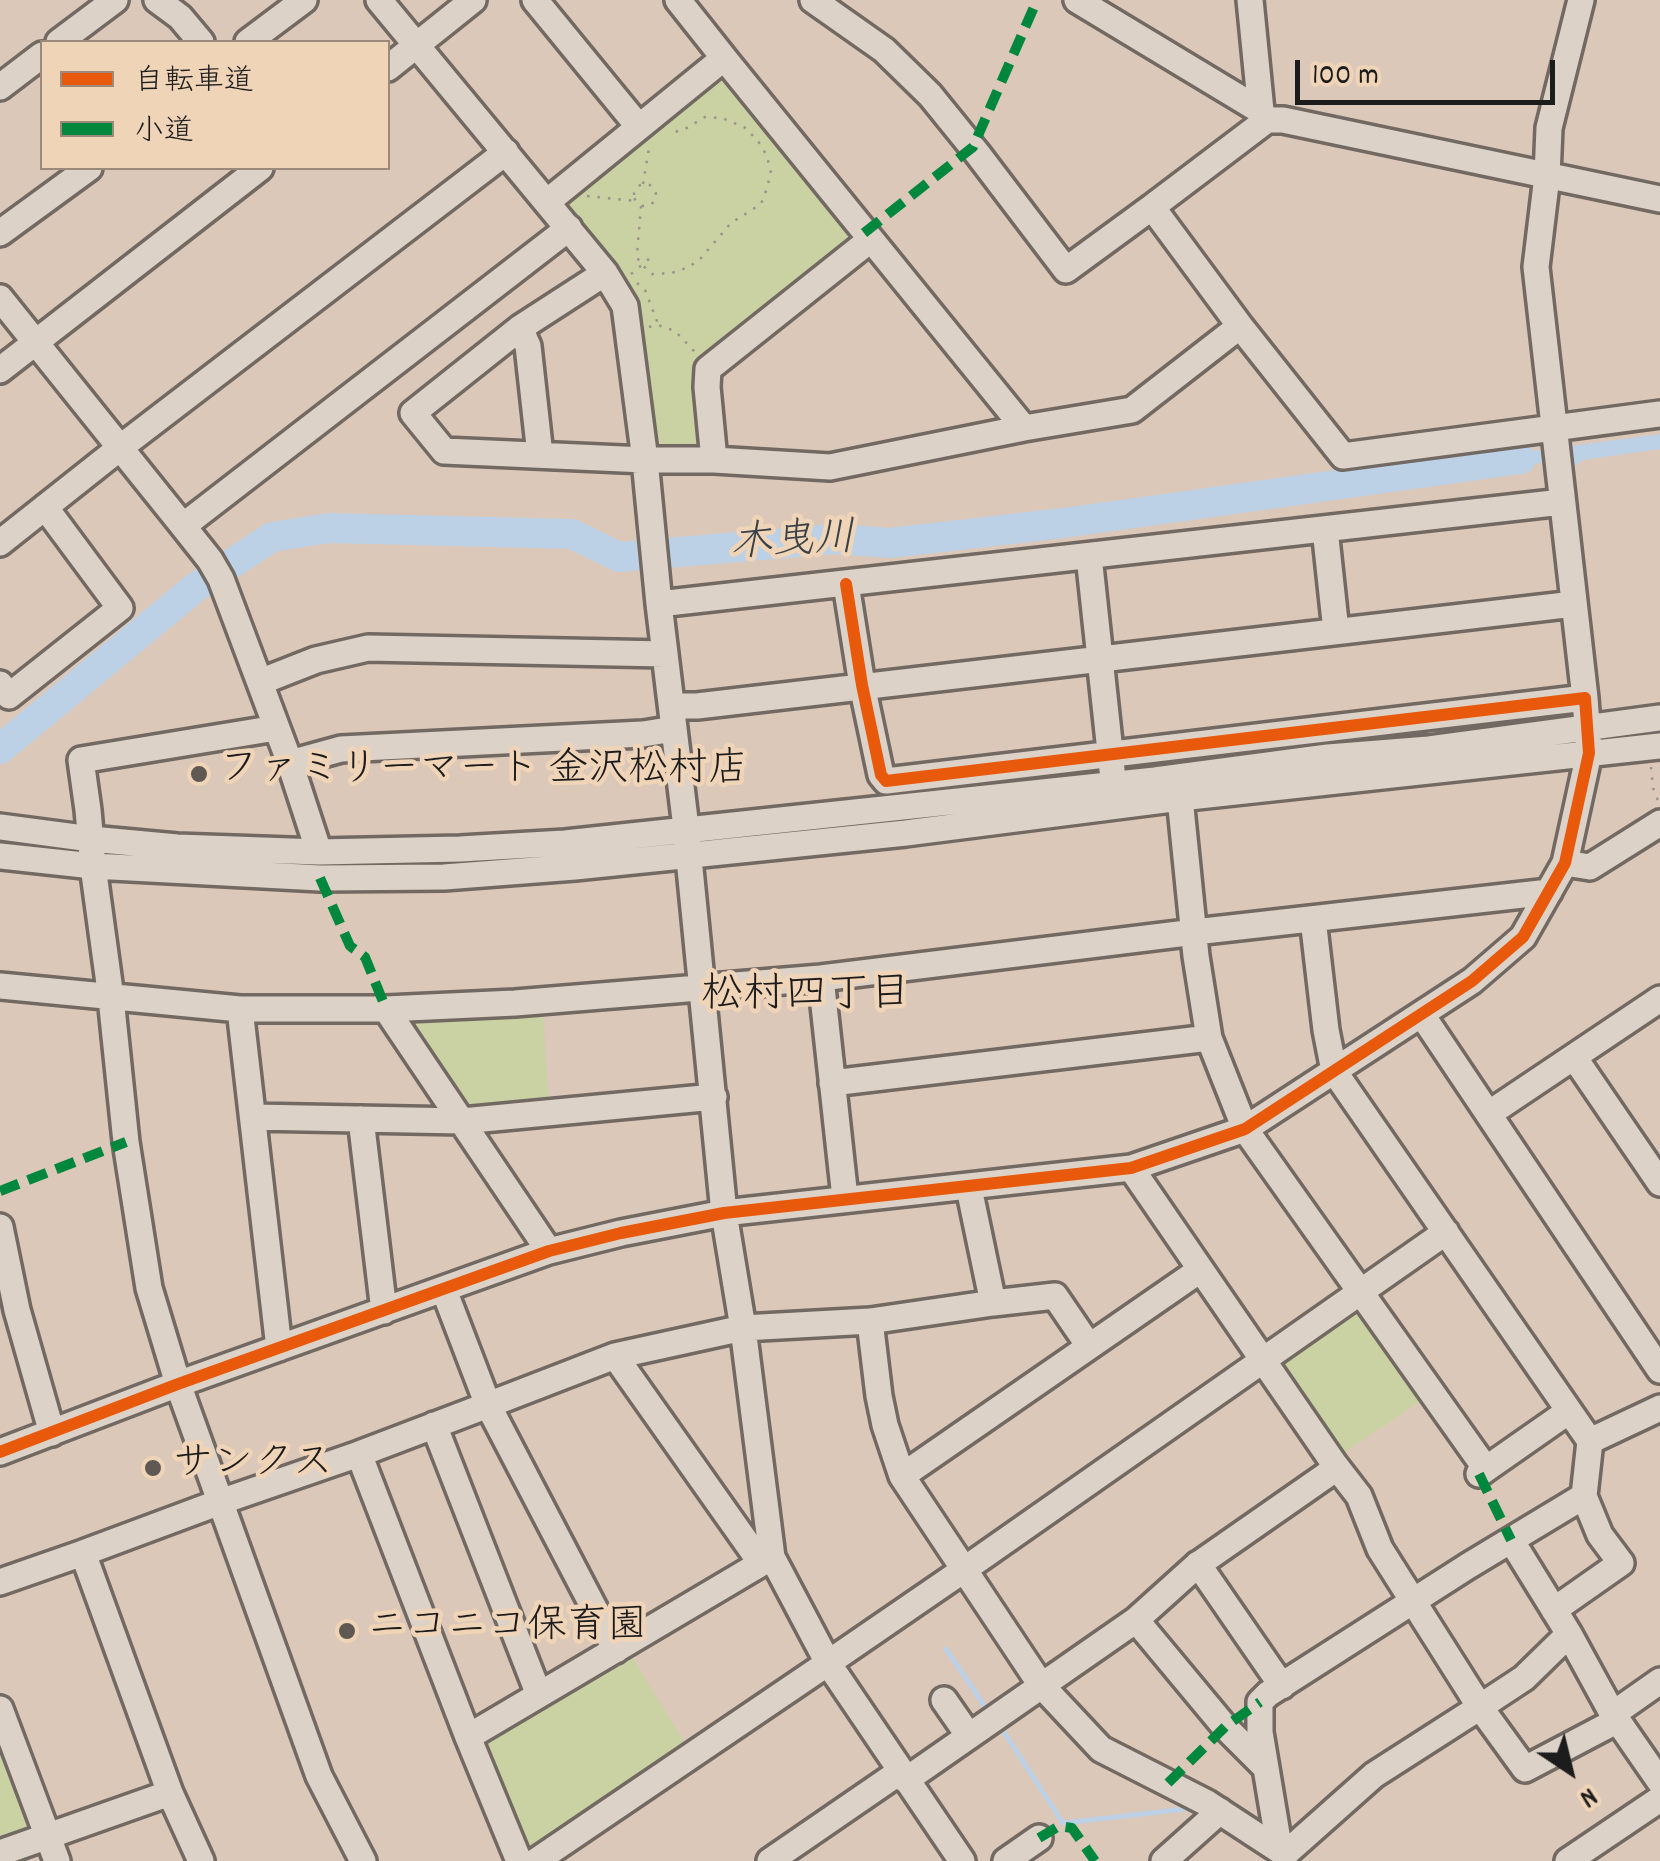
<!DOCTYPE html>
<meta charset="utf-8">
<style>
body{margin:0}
#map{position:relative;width:1660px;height:1861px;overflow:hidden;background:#dcc8b9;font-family:Dekko,"Klee One",sans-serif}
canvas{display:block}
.legend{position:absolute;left:40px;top:40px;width:350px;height:130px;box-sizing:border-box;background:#f0d4b7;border:2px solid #9b8a79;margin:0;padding:12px 18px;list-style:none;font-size:30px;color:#1c1c1c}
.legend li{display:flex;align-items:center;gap:20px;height:50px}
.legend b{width:50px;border:2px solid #9b8a79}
.north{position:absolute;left:1520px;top:1721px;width:100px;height:100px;-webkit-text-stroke:8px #f0d4b7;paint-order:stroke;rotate:145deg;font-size:28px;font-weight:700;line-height:40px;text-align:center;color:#1c1c1c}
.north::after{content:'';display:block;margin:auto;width:35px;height:45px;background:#1c1c1c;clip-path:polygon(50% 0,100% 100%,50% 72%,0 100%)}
.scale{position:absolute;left:1295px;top:60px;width:260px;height:45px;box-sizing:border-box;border:5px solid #1c1c1c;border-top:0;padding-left:12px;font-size:30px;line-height:35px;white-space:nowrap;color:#1c1c1c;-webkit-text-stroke:8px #f0d4b7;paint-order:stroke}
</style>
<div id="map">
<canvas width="1660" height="1861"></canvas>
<ul class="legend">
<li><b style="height:12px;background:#e8590c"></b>自転車道</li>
<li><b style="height:12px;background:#00873e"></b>小道</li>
</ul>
<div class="north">N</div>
<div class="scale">100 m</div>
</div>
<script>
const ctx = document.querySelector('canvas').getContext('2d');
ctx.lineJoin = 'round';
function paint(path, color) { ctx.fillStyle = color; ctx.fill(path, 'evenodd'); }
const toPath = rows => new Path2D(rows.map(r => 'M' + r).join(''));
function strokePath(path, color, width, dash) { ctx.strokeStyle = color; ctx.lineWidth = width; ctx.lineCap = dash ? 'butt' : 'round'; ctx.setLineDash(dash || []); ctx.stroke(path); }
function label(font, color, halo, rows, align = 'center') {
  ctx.font = font + ' Dekko,"Klee One",sans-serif'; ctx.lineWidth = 9; ctx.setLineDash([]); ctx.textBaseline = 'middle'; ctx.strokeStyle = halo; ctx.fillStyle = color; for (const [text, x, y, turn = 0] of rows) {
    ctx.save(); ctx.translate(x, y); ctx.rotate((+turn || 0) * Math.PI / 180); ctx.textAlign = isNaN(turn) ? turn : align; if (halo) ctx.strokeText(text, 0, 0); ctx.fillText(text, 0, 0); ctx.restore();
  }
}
paint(toPath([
 [724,69,857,241,706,359,705,445,697,452,669,454,659,443,630,293,558,202],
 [543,1014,549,1107,468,1111,410,1030,418,1020],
 [1365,1314,1422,1400,1338,1457,1285,1381,1283,1365,1353,1315],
 [629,1652,685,1743,530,1848,521,1845,483,1747,486,1737],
 [0,1745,30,1820,29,1832,0,1842]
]), '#cad1a3');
paint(toPath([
 [1660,434,1660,449,1583,460,1569,470,1539,463,1485,473,1480,458]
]), '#bcd1e5');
strokePath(toPath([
 [946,1649,986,1708],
 [1000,1726,1063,1823,1194,1808]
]), '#bcd1e5', 5);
strokePath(toPath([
 [0,749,196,587,272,537,328,528,572,534,619,557,834,539,890,543,1063,523,1521,459]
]), '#bcd1e5', 30);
const minor = toPath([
 [157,0,180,17,201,42],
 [379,0,605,273,625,306,645,460,659,604,686,828,724,1213,743,1328,772,1557,828,1663,536,1861],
 [535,0,639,127],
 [678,0,724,58],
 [813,0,884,50,930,95,977,153,1066,270,1152,207],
 [1077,0,1261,111,1267,120,1283,120,1660,199],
 [1250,0,1261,111],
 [1581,0,1549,128,1547,176,1536,267,1585,698],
 [59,42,115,0],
 [248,42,304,0],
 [388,68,473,0],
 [0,87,42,55],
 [547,202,724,58,1024,428,1132,410,1240,326,1343,456,1660,414],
 [0,233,89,168],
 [605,273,520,328,413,413,444,451,645,460,714,460,707,387,708,369,870,240],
 [0,298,183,526,210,560,221,579,290,763,319,852],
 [1240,326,1152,207,1267,120],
 [520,328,528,346,540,455],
 [0,370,260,168],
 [714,460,830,467,1024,428],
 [183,526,569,228],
 [1325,529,1336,631],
 [0,543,121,447,506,152],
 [1089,556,1112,770],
 [659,604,1562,502],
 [260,682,316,660,368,648,665,654],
 [0,684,9,696,120,608,45,507],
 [672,706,697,706,1574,604],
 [276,728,81,760,88,810,93,866,111,998,126,1142,149,1288,178,1384,319,1776,363,1861],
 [290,763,341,749,643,734,674,729],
 [1180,798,1196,956,1209,1038,1245,1129,1486,1469,1479,1474],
 [0,827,91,839,177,847,319,852,460,849,565,843,1155,780,1328,757,1429,749,1660,718],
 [0,856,93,866,320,878,444,877,575,867,906,833,1180,798,1660,746],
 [1565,863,1590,867,1660,823],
 [1313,919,1326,1030,1334,1071,1590,1441],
 [821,978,845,1198],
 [0,986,240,1009,386,1009,549,1251],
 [240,1009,279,1348],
 [386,1009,515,1003,821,978,1195,932,1549,892],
 [1422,1015,1660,1370],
 [1574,1057,1660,1183],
 [832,1083,1209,1038],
 [1490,1113,1660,999],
 [253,1117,462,1121,714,1097],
 [361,1119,384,1311],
 [0,1227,17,1310,52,1433],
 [993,1303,1055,1296,1089,1346],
 [870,1321,879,1396,885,1425,902,1476,1041,1685,1101,1749,1207,1803,1285,1854,1374,1775,1480,1707,1380,1549,1359,1496,1335,1465,1131,1168],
 [615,1356,754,1553,772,1557],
 [434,1425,539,1695],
 [0,1452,178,1384,549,1251,621,1233,724,1213,1131,1168,1245,1129,1472,981,1523,937,1565,863,1589,753,1585,698,886,781,881,775,862,685,846,584],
 [359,1454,488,1405,444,1290],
 [1486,1469,1569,1411],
 [902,1476,1200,1270],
 [1511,1540,1569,1634,1611,1711,1660,1782],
 [1198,1564,1282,1686],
 [0,1582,83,1553],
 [1554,1610,1621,1563,1600,1535,1584,1496],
 [1136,1620,1225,1727,1266,1768],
 [1569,1634,1524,1678,1480,1707,1525,1769,1618,1720],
 [616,1650,488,1405,615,1356,743,1328,870,1321,993,1303,969,1188],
 [944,1700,969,1736],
 [0,1709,57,1861],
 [1613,1714,1660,1681],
 [468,1737,519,1861],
 [906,1780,1136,1620,1196,1566,1328,1474,1335,1465],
 [0,1853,170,1793],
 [1285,1856,1278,1840,1260,1732,1260,1702,1268,1694,1468,1566,1584,1496,1590,1441,1660,1408],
 [201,1861,170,1793,83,1553,220,1502,359,1454,468,1737,772,1557],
 [770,1861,901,1771],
 [962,1861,828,1663,965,1569,1446,1232],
 [1006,1861,1039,1838],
 [1164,1861,1220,1811],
 [1568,1861,1660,1799]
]);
strokePath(minor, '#726963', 32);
strokePath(toPath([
 '634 195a11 11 0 1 1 22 0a11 11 0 1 1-22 0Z',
 [643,184,649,148],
 [587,196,636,201],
 [641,206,637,254,639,262,652,274,672,273,689,267,701,258,731,223,761,204,766,191,771,173,767,156,758,141,744,127,722,118,705,117,685,129,668,134],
 [631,274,649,259],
 [637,283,645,290,658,324],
 [649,327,658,325,675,331,695,352],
 [1651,767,1653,788,1659,803]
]), '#9b938c', 2.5, [2.5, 8]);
strokePath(minor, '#ddd2c7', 25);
strokePath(toPath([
 [864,233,973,147,1037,0],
 [320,878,350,946,365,957,386,1009],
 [0,1191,126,1142],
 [1479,1474,1511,1540],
 [1168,1783,1226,1726,1260,1702],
 [1039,1838,1059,1826,1072,1828,1095,1861]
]), '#00873e', 10, [20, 10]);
strokePath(toPath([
 [0,1452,178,1384,549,1251,621,1233,724,1213,1131,1168,1245,1129,1472,981,1523,937,1565,863,1589,753,1585,698,886,781,881,775,862,685,846,584]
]), '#e8590c', 12);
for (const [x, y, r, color] of [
 [199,774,10,"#5f5853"],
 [153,1468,10,"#5f5853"],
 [347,1631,10,"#5f5853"]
]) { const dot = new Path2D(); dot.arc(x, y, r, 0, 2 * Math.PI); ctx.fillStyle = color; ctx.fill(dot); strokePath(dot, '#f0d4b7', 4); }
label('40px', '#1c1c1c', '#f0d4b7', [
 ["ファミリーマート 金沢松村店",219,774],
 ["サンクス",173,1468],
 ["ニコニコ保育園",367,1631]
], 'left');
label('italic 42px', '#394148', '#f0d4b7', [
 ["木曳川",793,546,-3]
]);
label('42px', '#1c1c1c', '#f0d4b7', [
 ["松村四丁目",806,999]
]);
</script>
